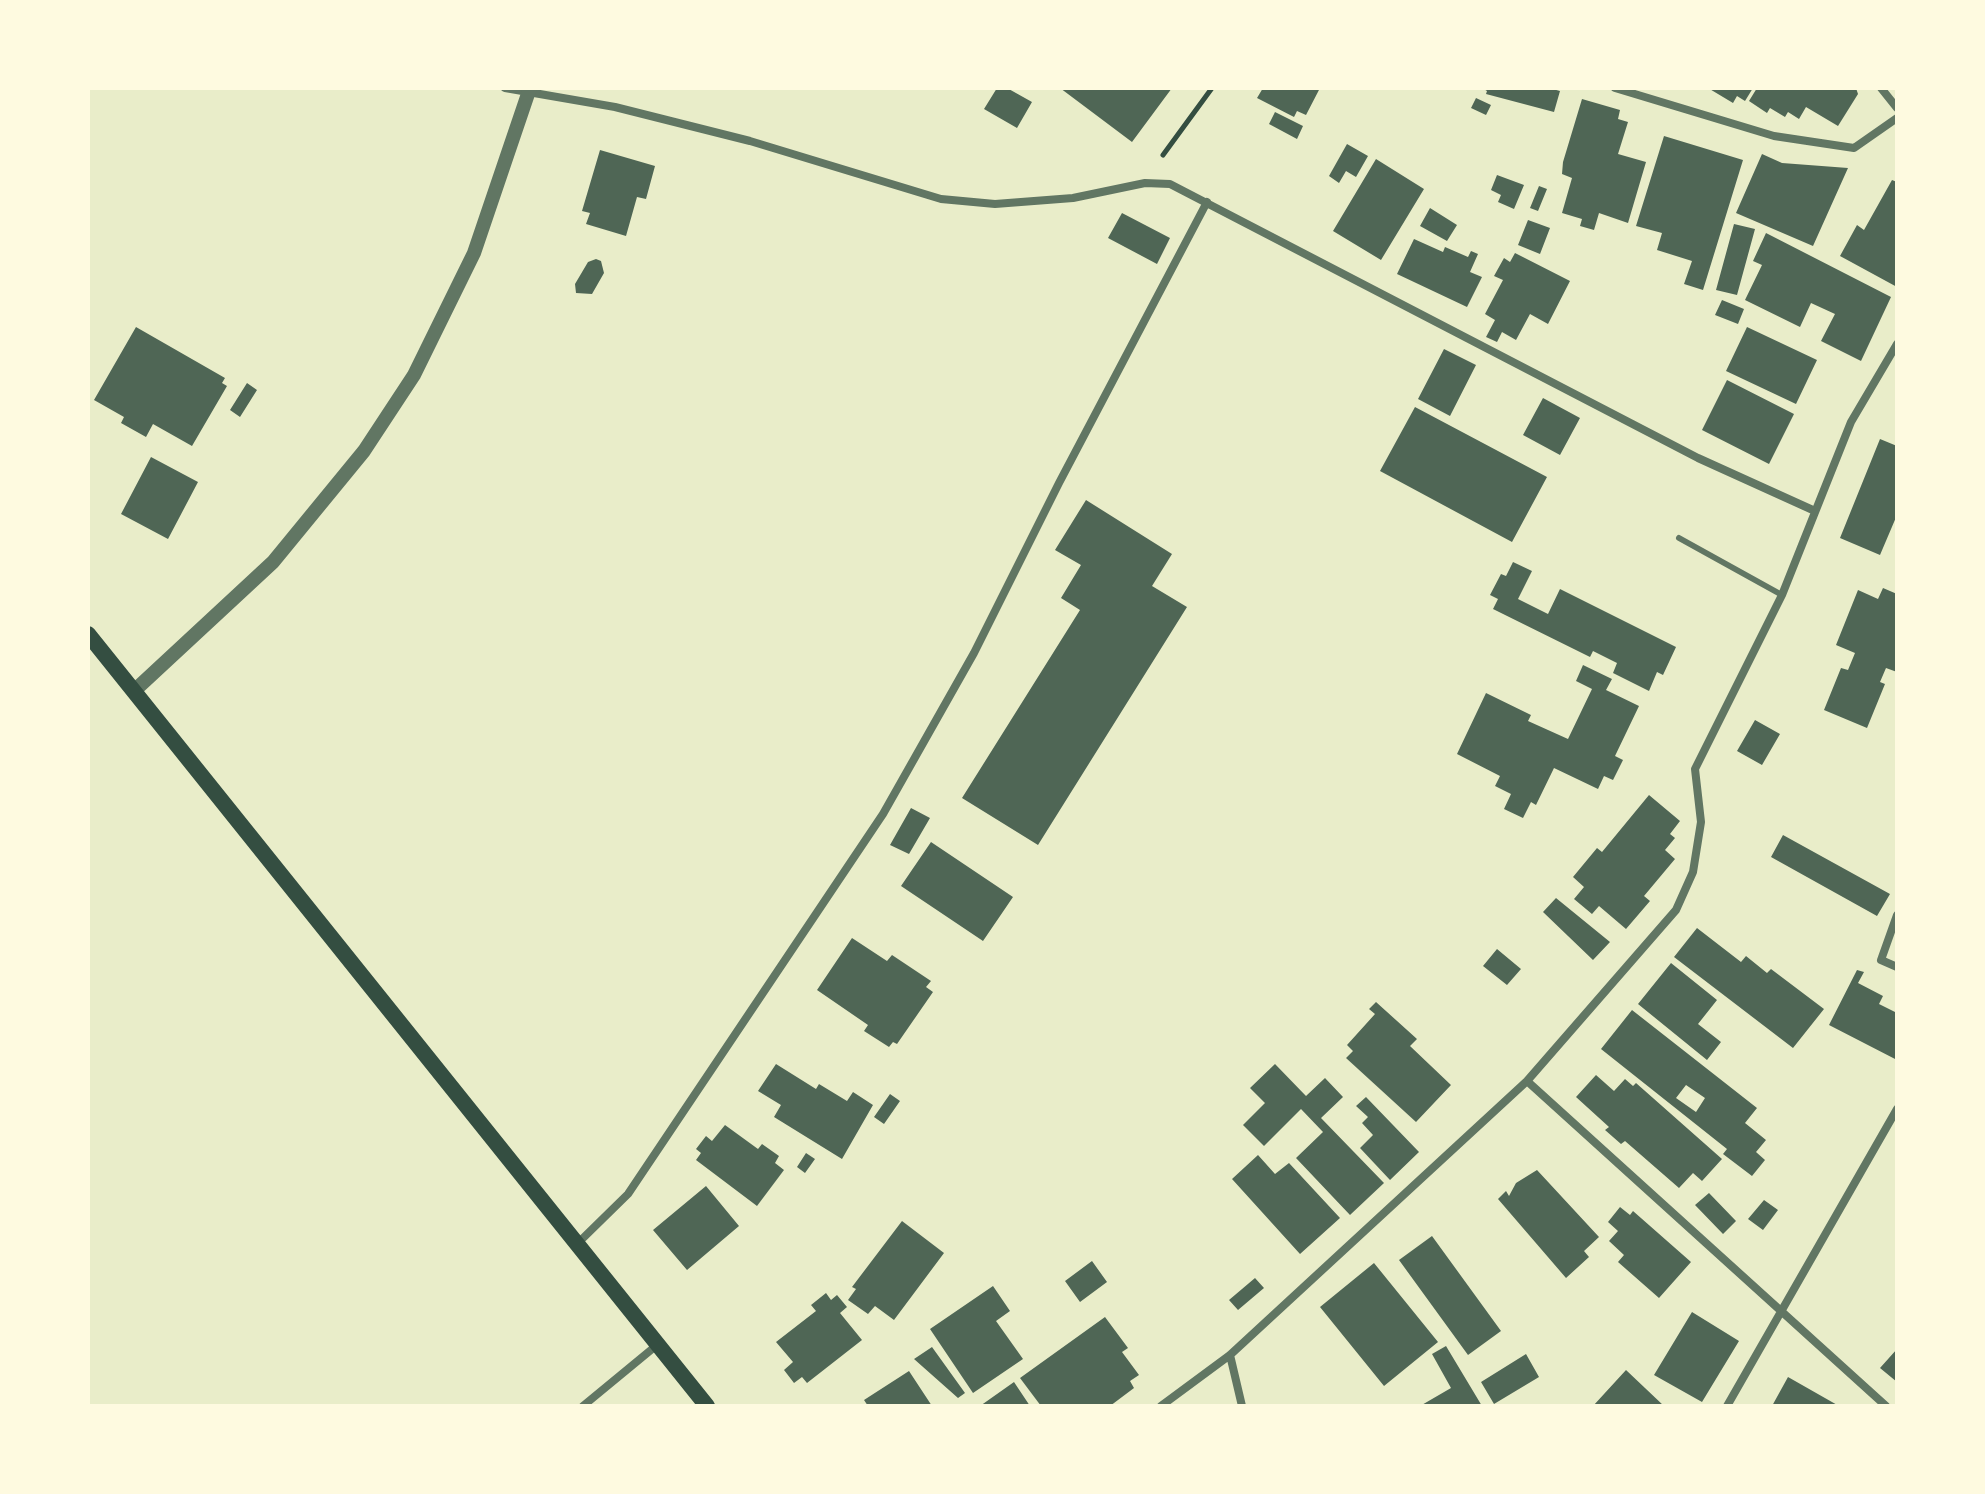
<!DOCTYPE html>
<style>
body{margin:0}
#map{position:relative;width:1985px;height:1494px;overflow:hidden;background:#e9edc9;font-family:"Exo 2",sans-serif}
canvas{display:block}
.frame{position:absolute;inset:0;border:90px solid #fefae0;pointer-events:none}
</style>
<div id="map">
<canvas width="1985" height="1494"></canvas>
<div class="frame"></div>
</div>
<script>
const ctx = document.querySelector('canvas').getContext('2d');
ctx.lineJoin = 'round';
function paint(path, color) { ctx.fillStyle = color; ctx.fill(path, 'evenodd'); }
const toPath = rows => new Path2D(rows.map(r => 'M' + r).join(''));
function strokePath(path, color, width, dash) { ctx.strokeStyle = color; ctx.lineWidth = width; ctx.lineCap = dash ? 'butt' : 'round'; ctx.setLineDash(dash || []); ctx.stroke(path); }
paint(toPath([
 [997,88,1007,88,1032,102,1017,128,984,109],
 [1060,88,1172,88,1132,142],
 [1263,88,1320,88,1306,115,1297,111,1294,117,1257,98],
 [1482,88,1549,88,1560,91,1554,112,1486,94,1487,91],
 [1708,88,1753,88,1745,101,1737,96,1733,103],
 [1757,88,1856,88,1858,94,1838,126,1806,107,1799,119,1788,112,1785,117,1770,108,1767,113,1749,101],
 [1476,98,1491,105,1486,115,1471,108],
 [1582,99,1620,110,1618,119,1628,122,1618,154,1646,162,1628,223,1599,213,1594,230,1580,226,1582,219,1562,213,1572,178,1562,174,1563,162],
 [1275,112,1303,126,1297,139,1269,124],
 [1664,136,1743,160,1703,290,1684,284,1692,261,1657,250,1662,233,1636,226],
 [1347,144,1368,156,1356,177,1346,171,1339,183,1329,176],
 [600,150,655,166,646,199,637,197,626,236,586,224,590,213,582,211],
 [1762,154,1782,163,1848,168,1813,246,1736,213],
 [1376,159,1424,189,1381,260,1333,231],
 [1497,175,1524,185,1514,209,1498,202,1501,195,1491,190],
 [1892,180,1897,182,1897,287,1840,256,1857,225,1864,230],
 [1539,186,1547,189,1538,211,1530,208],
 [1430,208,1457,225,1447,241,1420,226],
 [1122,213,1170,238,1157,264,1108,238],
 [1528,220,1550,228,1540,254,1518,245],
 [1734,224,1755,229,1737,295,1716,290],
 [1766,233,1891,297,1861,361,1821,341,1835,314,1811,303,1800,327,1745,300,1762,265,1753,261],
 [1414,239,1443,252,1445,247,1468,257,1471,251,1478,254,1470,272,1482,277,1467,307,1397,274],
 [1515,253,1570,281,1548,324,1530,314,1516,340,1502,332,1497,342,1486,337,1495,320,1485,314,1503,280,1494,276,1504,258,1510,262],
 [596,259,601,261,604,273,592,294,576,293,575,284,588,262],
 [1722,300,1744,309,1738,324,1715,315],
 [136,327,225,378,222,383,227,386,192,446,153,424,146,437,121,423,124,417,94,400],
 [1747,327,1817,360,1796,404,1726,371],
 [1444,349,1476,365,1450,416,1418,399],
 [1727,380,1794,414,1769,464,1702,430],
 [247,383,257,390,240,417,230,410],
 [1543,398,1580,418,1560,455,1523,435],
 [1415,407,1547,477,1512,542,1380,471],
 [1880,439,1897,446,1897,515,1880,555,1840,538],
 [151,457,198,482,168,539,121,514],
 [1086,500,1172,554,1152,586,1187,607,1038,845,962,798,1080,610,1061,598,1081,565,1055,550],
 [1513,562,1532,571,1518,599,1548,614,1560,589,1676,647,1663,675,1657,672,1649,691,1613,673,1617,663,1593,651,1590,657,1493,609,1498,599,1490,595,1501,574,1506,576],
 [1883,588,1897,594,1897,672,1886,668,1880,682,1885,684,1867,728,1824,710,1841,668,1848,670,1855,653,1836,645,1858,590,1878,599],
 [1583,665,1612,679,1606,690,1639,706,1615,756,1623,760,1613,780,1604,776,1598,789,1554,768,1536,805,1531,802,1523,818,1504,809,1511,794,1495,786,1500,776,1457,754,1486,693,1531,715,1528,721,1568,739,1592,689,1576,681],
 [1755,720,1780,734,1762,765,1737,751],
 [1649,795,1680,821,1670,834,1675,838,1665,850,1675,859,1644,896,1650,901,1626,929,1599,906,1592,914,1574,899,1584,887,1573,877,1597,848,1602,852],
 [911,808,930,818,909,854,890,845],
 [1783,835,1890,894,1877,916,1771,857],
 [931,842,1013,897,983,941,901,886],
 [1556,898,1610,942,1593,960,1543,912],
 [1697,928,1741,962,1746,956,1767,973,1771,969,1824,1009,1793,1048,1674,957],
 [852,938,887,961,892,955,931,981,926,987,933,992,897,1044,893,1042,889,1047,864,1031,868,1025,817,990],
 [1497,949,1521,969,1507,985,1483,966],
 [1671,963,1717,1000,1698,1024,1721,1042,1707,1060,1638,1004],
 [1857,970,1864,972,1858,983,1883,996,1879,1004,1895,1012,1897,1008,1897,1060,1829,1025],
 [1376,1002,1417,1039,1410,1046,1451,1085,1416,1122,1346,1058,1353,1051,1347,1045,1375,1014,1369,1009],
 [1632,1010,1757,1108,1745,1123,1766,1140,1756,1152,1765,1160,1752,1176,1723,1154,1727,1149,1601,1049],
 [1686,1085,1705,1098,1696,1112,1676,1098],
 [776,1064,816,1089,819,1084,847,1101,853,1092,873,1105,842,1159,774,1117,781,1105,758,1091],
 [1275,1064,1306,1096,1325,1078,1343,1097,1321,1118,1384,1183,1350,1215,1296,1158,1323,1132,1301,1109,1264,1146,1243,1125,1265,1103,1250,1088],
 [1596,1075,1614,1091,1625,1079,1633,1086,1636,1083,1722,1159,1702,1181,1693,1173,1679,1188,1625,1141,1621,1144,1605,1130,1609,1127,1576,1097],
 [890,1094,900,1101,884,1124,874,1117],
 [1366,1097,1419,1152,1390,1180,1360,1148,1373,1135,1362,1123,1368,1117,1356,1106],
 [725,1125,758,1149,762,1144,779,1156,775,1163,784,1170,757,1206,696,1160,701,1153,696,1149,706,1136,712,1141],
 [806,1153,815,1159,805,1173,797,1167],
 [1258,1155,1275,1174,1289,1163,1340,1218,1300,1254,1232,1179],
 [1537,1170,1599,1237,1584,1251,1589,1257,1566,1278,1498,1199,1506,1191,1509,1196,1516,1183],
 [706,1186,739,1226,687,1270,653,1230],
 [1709,1193,1736,1221,1723,1234,1695,1205],
 [1764,1200,1778,1210,1763,1230,1748,1219],
 [1620,1207,1630,1215,1633,1211,1691,1262,1659,1298,1618,1262,1624,1255,1609,1241,1618,1231,1608,1222],
 [902,1221,944,1253,894,1320,875,1306,868,1314,848,1300,856,1289,852,1287],
 [1432,1236,1501,1331,1468,1355,1399,1260],
 [1092,1261,1107,1282,1080,1302,1065,1281],
 [1374,1263,1438,1342,1384,1386,1320,1307],
 [1255,1278,1264,1288,1238,1310,1229,1300],
 [993,1286,1010,1311,996,1321,1023,1359,973,1393,930,1329],
 [826,1293,831,1300,837,1295,847,1307,840,1313,862,1340,807,1383,802,1377,794,1383,784,1370,793,1362,776,1342,816,1311,811,1305],
 [1692,1312,1739,1341,1702,1402,1654,1375],
 [1105,1317,1128,1348,1122,1352,1139,1375,1130,1381,1134,1388,1110,1406,1041,1406,1020,1378],
 [1446,1346,1482,1406,1420,1406,1451,1388,1432,1354],
 [932,1347,965,1393,958,1398,914,1359],
 [1897,1349,1897,1382,1880,1368],
 [1526,1354,1539,1377,1494,1404,1481,1382],
 [1626,1370,1664,1406,1593,1406],
 [909,1371,932,1406,868,1406,864,1400],
 [1788,1377,1839,1406,1772,1406],
 [1014,1382,1030,1406,980,1406]
]), '#4f6655');
strokePath(toPath([
 [1163,155,1212,88]
]), '#344e41', 5);
strokePath(toPath([
 [1679,538,1782,595]
]), '#617663', 6);
strokePath(toPath([
 [505,88,615,107,750,141,941,199,995,204,1073,198,1145,183,1170,184,1698,458,1815,511],
 [1615,88,1774,136,1854,148,1897,118],
 [1881,88,1897,108],
 [1897,915,1881,960,1897,967],
 [1527,1081,1886,1406],
 [577,1244,628,1194,883,814,974,653,1059,483,1207,202],
 [1230,1355,1242,1406],
 [583,1406,657,1345],
 [1161,1406,1230,1355,1527,1081,1676,910,1693,872,1701,822,1695,769,1782,595,1851,422,1897,344],
 [1727,1406,1897,1109]
]), '#617663', 8);
strokePath(toPath([
 [134,691,273,562,364,451,414,375,474,253,530,88]
]), '#617663', 14);
strokePath(toPath([
 [88,634,707,1406]
]), '#344e41', 16);
</script>
